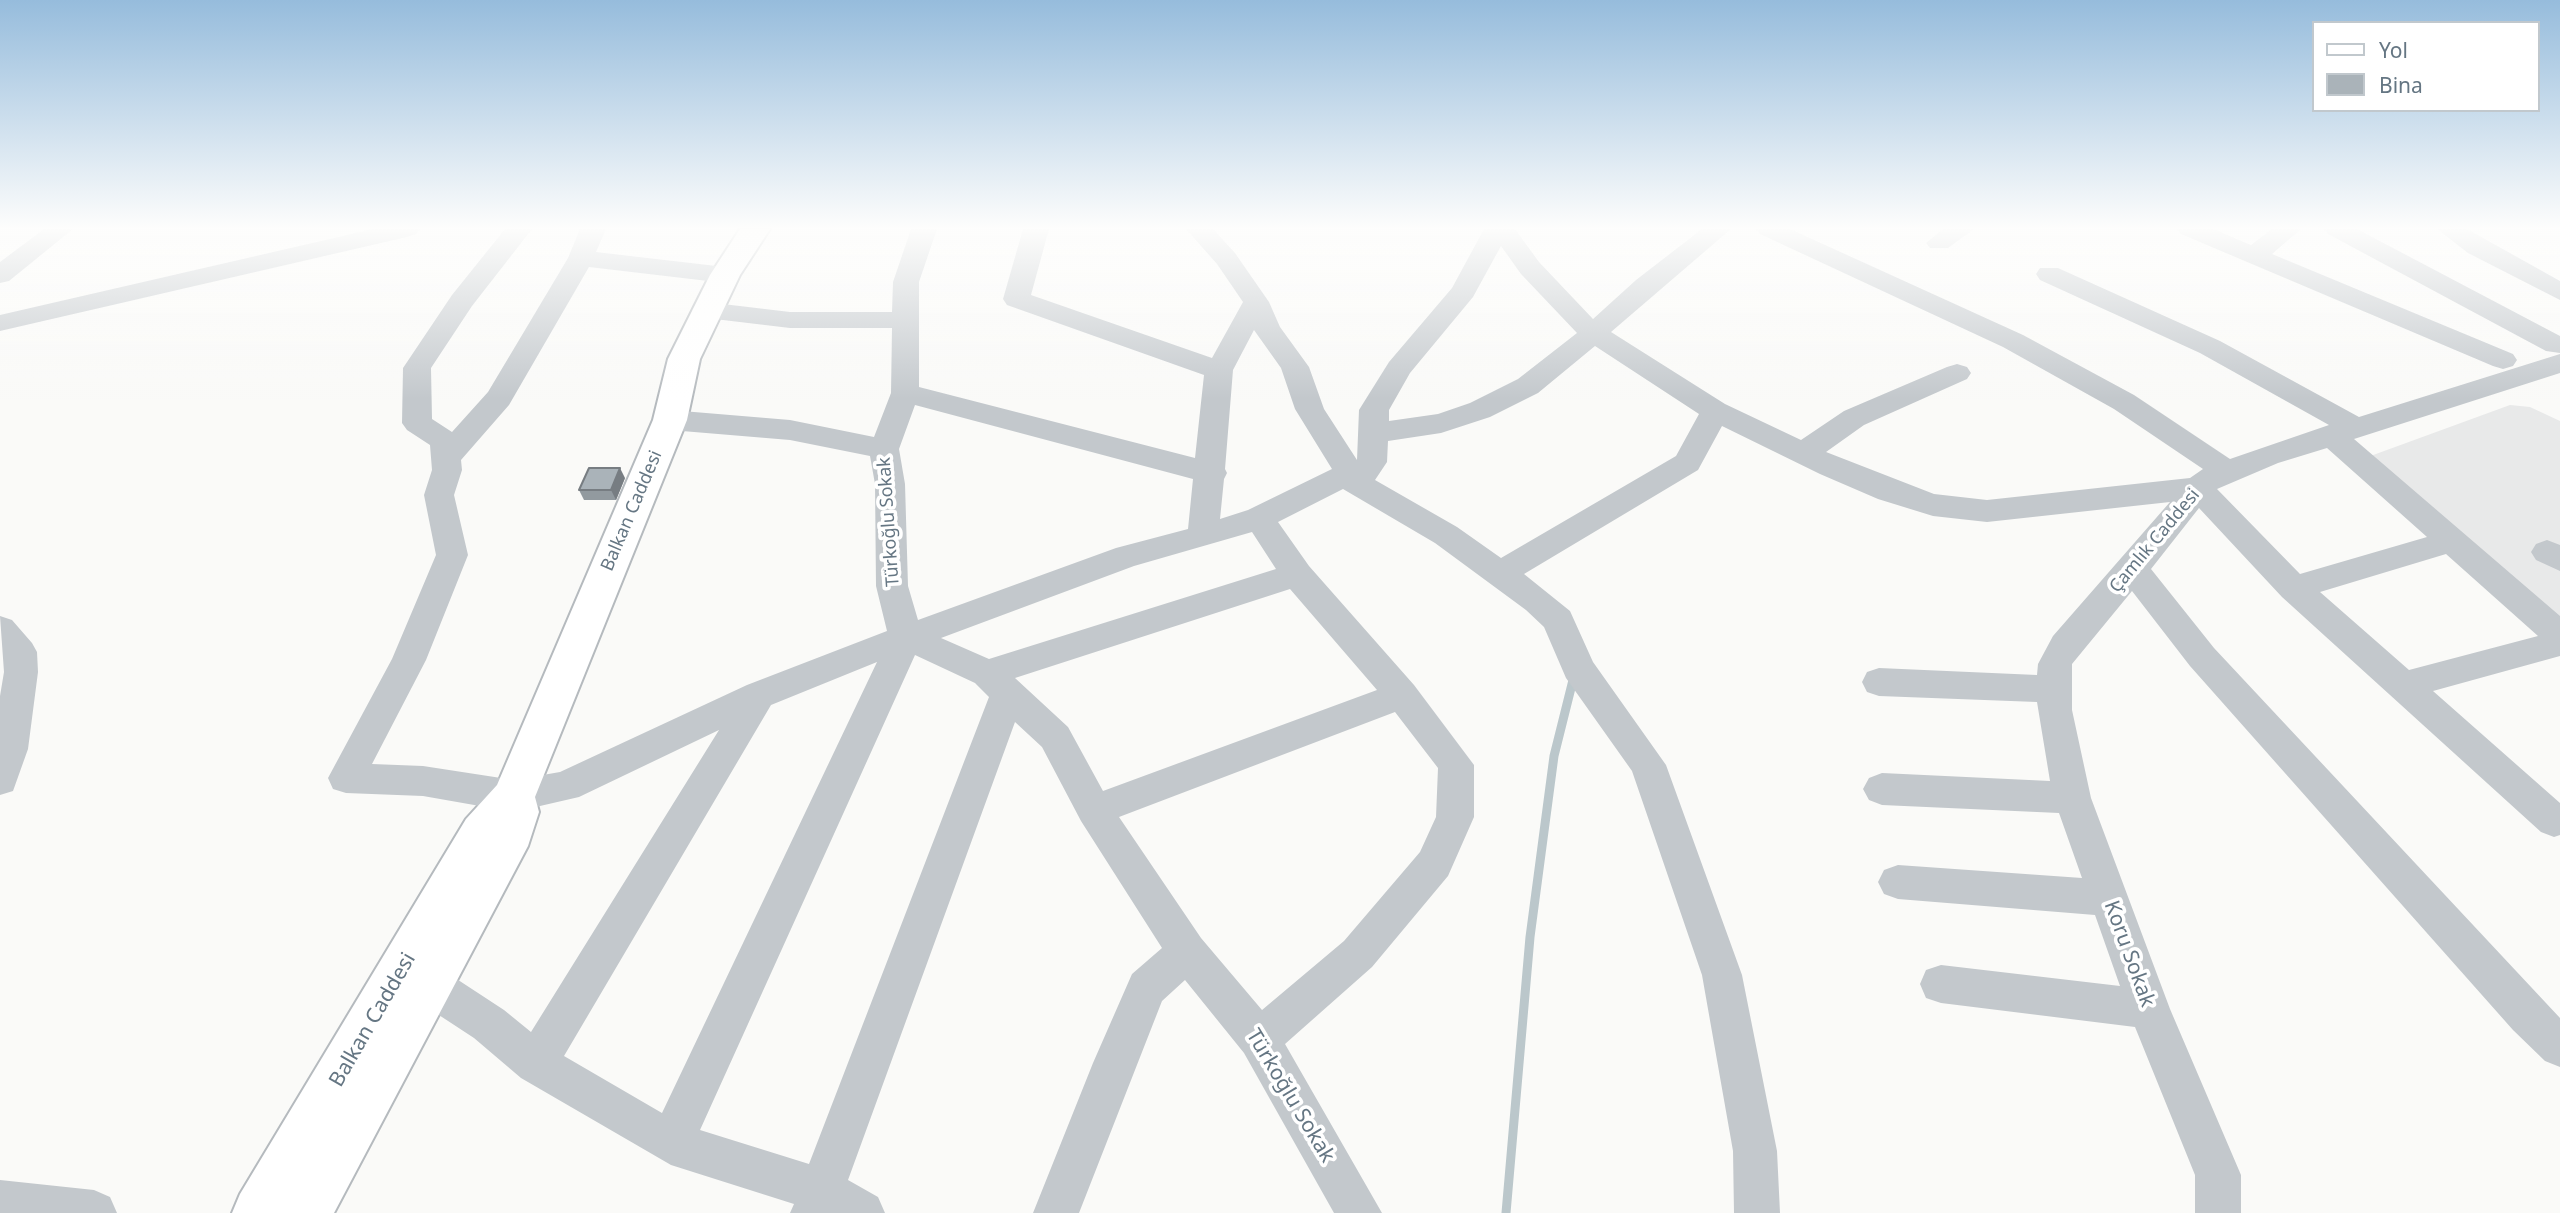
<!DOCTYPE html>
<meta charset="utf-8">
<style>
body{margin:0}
#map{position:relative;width:2560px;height:1213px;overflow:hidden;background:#fafaf8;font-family:"Noto Sans",sans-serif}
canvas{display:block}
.legend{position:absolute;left:2312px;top:21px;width:228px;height:91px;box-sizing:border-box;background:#fff;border:2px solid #c1c8cd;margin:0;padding:9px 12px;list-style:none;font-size:21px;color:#657683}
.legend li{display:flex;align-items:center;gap:14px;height:35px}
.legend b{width:35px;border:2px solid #c1c8cd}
</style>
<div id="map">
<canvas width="2560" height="1213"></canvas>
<ul class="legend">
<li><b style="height:9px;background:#fff"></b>Yol</li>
<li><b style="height:19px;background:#aab3b9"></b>Bina</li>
</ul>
</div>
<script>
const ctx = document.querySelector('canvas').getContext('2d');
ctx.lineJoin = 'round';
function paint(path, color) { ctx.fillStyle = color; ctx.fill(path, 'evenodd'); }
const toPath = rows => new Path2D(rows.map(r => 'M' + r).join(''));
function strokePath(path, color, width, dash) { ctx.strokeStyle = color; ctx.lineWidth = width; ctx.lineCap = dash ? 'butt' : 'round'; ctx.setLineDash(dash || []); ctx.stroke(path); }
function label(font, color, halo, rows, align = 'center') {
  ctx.font = font + ' "Noto Sans",sans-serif'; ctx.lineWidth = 7; ctx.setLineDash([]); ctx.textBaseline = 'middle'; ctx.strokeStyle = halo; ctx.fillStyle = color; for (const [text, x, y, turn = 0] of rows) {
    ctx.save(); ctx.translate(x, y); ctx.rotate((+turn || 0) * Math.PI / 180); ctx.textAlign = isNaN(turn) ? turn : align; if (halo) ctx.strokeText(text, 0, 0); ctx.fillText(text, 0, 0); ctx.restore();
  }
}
paint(toPath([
 [2510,405,2530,407,2560,421,2560,621,2365,458]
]), '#e8e9e9');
strokePath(toPath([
 [1506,1213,1530,937,1554,756,1573,680]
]), '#bbc7cb', 9);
const major = toPath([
 [740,229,770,229,740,275,700,359,687,420,535,797,539,812,528,846,334,1213,232,1213,240,1194,466,819,497,785,653,420,668,359,710,275,740,229]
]);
strokePath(major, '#b5babe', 4);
paint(toPath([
 [44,229,73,229,9,281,0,283,0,262,44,229],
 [373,229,420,229,416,234,407,237,0,331,0,315,373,229],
 [505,229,532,229,472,306,431,368,432,419,452,432,488,392,568,258,580,229,606,229,596,252,725,267,734,269,738,275,734,281,725,283,589,267,509,405,461,460,462,470,454,495,468,555,426,660,372,764,423,766,514,780,560,772,747,685,887,631,876,586,875,484,870,456,790,440,670,430,660,427,655,420,660,413,670,410,790,420,874,437,891,393,892,328,790,328,706,318,696,316,692,310,696,304,706,302,790,312,892,312,893,282,911,229,937,229,919,282,919,387,1195,458,1204,375,1007,305,1003,299,1023,229,1049,229,1031,295,1212,358,1243,302,1217,264,1186,229,1213,229,1235,253,1269,302,1280,327,1309,367,1324,409,1357,460,1359,410,1389,362,1452,288,1484,229,1515,229,1539,262,1593,319,1636,280,1702,229,1731,229,1611,332,1725,404,1801,440,1844,411,1947,367,1957,364,1967,367,1971,373,1967,379,1864,425,1826,452,1934,494,1987,500,2190,478,2203,469,2114,409,2003,347,1760,234,1756,229,1790,229,2023,335,2134,395,2230,459,2329,425,2200,353,2040,280,2036,274,2040,268,2058,268,2220,341,2359,417,2560,354,2560,373,2354,439,2560,616,2560,656,2433,691,2560,803,2560,835,2554,837,2541,832,2282,597,2199,508,2151,569,2214,648,2560,1018,2560,1067,2545,1061,2513,1030,2190,666,2132,591,2072,664,2072,710,2091,798,2170,1009,2241,1175,2241,1213,2195,1213,2195,1175,2135,1027,1941,1003,1926,998,1920,984,1926,970,1941,965,2120,986,2095,915,1898,899,1884,894,1878,882,1884,870,1898,865,2082,878,2059,813,1882,805,1869,800,1863,789,1869,778,1882,773,2050,781,2037,702,1879,696,1867,692,1862,682,1867,672,1879,668,2037,675,2038,664,2053,636,2170,502,1987,522,1933,516,1878,499,1820,474,1722,426,1698,470,1524,574,1570,611,1593,662,1666,765,1742,975,1777,1151,1780,1213,1734,1213,1733,1151,1702,975,1632,771,1566,678,1544,627,1526,610,1435,543,1343,489,1278,522,1309,566,1414,685,1474,765,1474,817,1448,876,1372,967,1285,1044,1382,1213,1334,1213,1244,1053,1185,980,1162,1001,1079,1213,1033,1213,1093,1063,1132,974,1162,948,1081,821,1042,747,1015,722,848,1180,878,1197,885,1213,790,1213,794,1204,671,1165,521,1078,474,1038,416,1000,410,986,416,972,431,967,446,972,504,1010,531,1032,719,730,579,797,514,812,423,796,346,793,333,789,328,778,392,659,436,555,424,495,432,470,430,445,407,430,402,423,403,368,452,295,505,229],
 [1501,246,1521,274,1577,333,1518,379,1470,403,1438,414,1389,421,1389,410,1410,373,1473,297,1501,246],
 [1254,330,1281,368,1295,409,1332,469,1248,510,1220,519,1224,479,1227,473,1225,469,1233,370,1254,330],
 [1595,346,1699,414,1676,456,1501,558,1457,527,1375,480,1387,462,1388,441,1441,433,1490,417,1538,393,1595,346],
 [915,405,1193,479,1188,529,1116,548,918,620,908,586,905,484,899,449,915,405],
 [2327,448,2427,537,2300,574,2217,489,2278,463,2327,448],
 [1252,532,1276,569,989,659,941,638,1134,566,1252,532],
 [2446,554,2538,636,2409,670,2320,592,2446,554],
 [1290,589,1377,690,1103,791,1068,727,1015,678,1290,589],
 [915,655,975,683,989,697,809,1164,700,1130,915,655],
 [877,662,662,1113,564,1056,771,705,877,662],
 [1395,712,1438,768,1436,817,1420,852,1344,941,1262,1010,1201,938,1119,817,1395,712],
 [1943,229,1974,229,1948,248,1930,248,1926,243,1943,229],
 [2177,229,2213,229,2251,245,2272,229,2301,229,2272,254,2513,354,2517,360,2513,366,2503,369,2493,366,2181,234,2177,229],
 [2324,229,2357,229,2560,336,2560,353,2546,351,2328,234,2324,229],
 [2437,229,2467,229,2560,281,2560,300,2468,253,2437,229],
 [2547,540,2560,545,2560,571,2536,560,2531,552,2536,544,2547,540],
 [0,616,12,620,32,643,37,652,38,672,28,749,13,791,0,795,0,696,4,672,0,616],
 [0,1180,94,1190,110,1197,117,1213,0,1213,0,1180]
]), '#c3c8cc');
paint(major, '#fff');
paint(toPath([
 [625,478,616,500,584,500,579,490]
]), '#929a9f');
paint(toPath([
 [620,468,625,478,616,500,611,490]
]), '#777d82');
const building = toPath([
 [589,468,620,468,611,490,579,490,589,468]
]);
paint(building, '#aab3b9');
strokePath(building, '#777d82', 2);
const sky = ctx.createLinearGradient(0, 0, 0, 399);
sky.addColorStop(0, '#96bcdc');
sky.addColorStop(0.57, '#fdfdfc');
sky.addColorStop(1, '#fdfdfc00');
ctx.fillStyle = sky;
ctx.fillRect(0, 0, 2560, 399);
label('18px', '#657683', '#fff', [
 ["Balkan Caddesi",632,511,-67],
 ["Türkoğlu Sokak",889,522,-94],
 ["Çamlık Caddesi",2155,541,-50]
]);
label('21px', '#657683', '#fff', [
 ["Koru Sokak",2129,954,70],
 ["Balkan Caddesi",373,1020,-60],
 ["Türkoğlu Sokak",1290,1096,59]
]);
</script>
